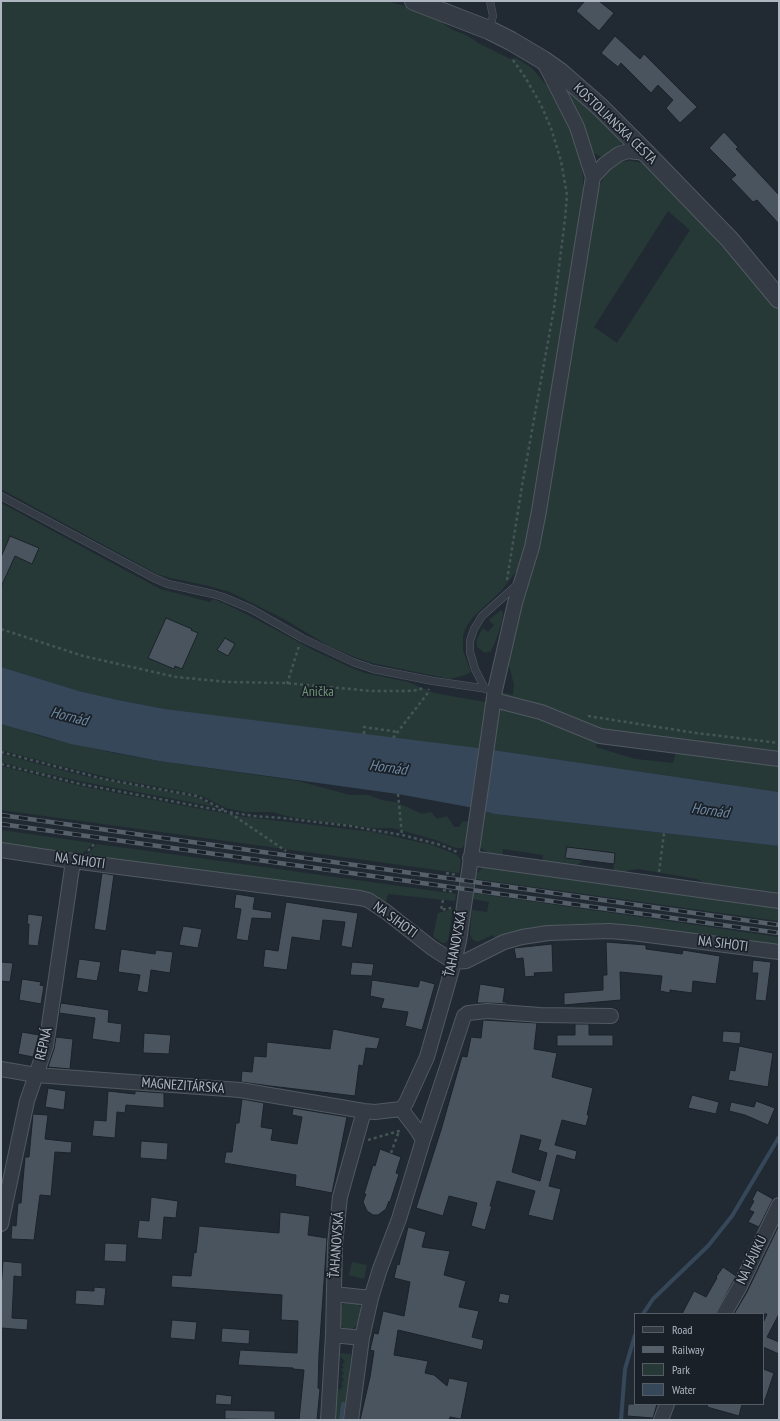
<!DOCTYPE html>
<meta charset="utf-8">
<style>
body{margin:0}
#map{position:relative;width:780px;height:1421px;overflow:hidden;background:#212a33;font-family:"PT Sans Narrow",sans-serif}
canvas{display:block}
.frame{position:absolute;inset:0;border:2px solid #aeb6c1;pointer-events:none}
.legend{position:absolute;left:634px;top:1313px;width:130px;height:92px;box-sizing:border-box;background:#192028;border:1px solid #555c65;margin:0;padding:5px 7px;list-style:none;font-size:12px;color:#aeb6c1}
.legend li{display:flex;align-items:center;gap:8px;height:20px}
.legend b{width:20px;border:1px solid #555c65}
</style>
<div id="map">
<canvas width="780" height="1421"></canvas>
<div class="frame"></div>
<ul class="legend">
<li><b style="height:5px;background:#343b44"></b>Road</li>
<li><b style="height:5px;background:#56606b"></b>Railway</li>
<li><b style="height:11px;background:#263937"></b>Park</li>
<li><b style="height:11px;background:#364759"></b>Water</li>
</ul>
</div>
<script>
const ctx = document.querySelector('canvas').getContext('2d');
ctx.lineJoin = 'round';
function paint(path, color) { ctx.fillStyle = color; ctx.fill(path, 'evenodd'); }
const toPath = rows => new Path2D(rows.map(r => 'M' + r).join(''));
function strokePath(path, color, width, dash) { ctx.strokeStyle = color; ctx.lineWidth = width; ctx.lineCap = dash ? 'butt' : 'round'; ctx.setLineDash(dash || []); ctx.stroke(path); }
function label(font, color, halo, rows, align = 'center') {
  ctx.font = font + ' "PT Sans Narrow",sans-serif'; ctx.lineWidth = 3.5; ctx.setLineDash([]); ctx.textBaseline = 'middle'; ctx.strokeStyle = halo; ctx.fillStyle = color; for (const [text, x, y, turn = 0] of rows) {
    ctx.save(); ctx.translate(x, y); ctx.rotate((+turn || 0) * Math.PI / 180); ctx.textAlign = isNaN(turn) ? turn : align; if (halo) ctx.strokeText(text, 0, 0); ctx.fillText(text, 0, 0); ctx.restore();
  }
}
paint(toPath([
 [1,1,388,1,414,9,438,20,453,30,468,36,480,44,510,59,516,58,532,68,547,86,568,122,578,152,583,175,583,196,580,225,561,330,534,503,526,543,518,569,501,591,473,617,466,627,463,635,463,651,471,672,465,675,450,679,372,663,355,657,329,646,284,619,230,592,209,586,171,578,157,574,1,489],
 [565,85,619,140,621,143,618,148,602,157,594,153,562,87],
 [630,161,638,162,647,165,701,222,721,246,737,258,752,273,779,308,779,755,617,735,506,698,500,692,513,695,514,685,508,662,597,196,600,185,606,173,612,166,620,162],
 [668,211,690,230,617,343,594,327],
 [1,503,160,589,210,602,213,599,223,603,248,615,315,651,354,669,365,673,408,682,434,693,485,702,486,711,480,749,165,709,118,700,79,691,1,667],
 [501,610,503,613,502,622,494,645,491,651,485,653,477,647,477,639,483,628,488,632,494,625,489,620],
 [504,706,597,738,596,747,635,759,673,763,676,752,779,764,779,792,492,750,499,708],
 [1,723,43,737,114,753,159,761,298,781,350,795,368,795,382,800,394,802,405,806,422,814,431,812,437,819,447,816,454,827,459,827,463,821,469,822,466,842,462,848,456,848,436,840,393,828,371,828,291,817,272,812,245,812,226,808,202,796,181,791,115,779,61,766,1,750],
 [1,754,84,776,196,797,216,807,79,781,26,769,1,762],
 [1,766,80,786,238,816,373,832,432,845,457,855,461,860,459,873,1,810],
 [483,811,494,814,779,846,779,896,709,885,697,879,638,869,630,870,625,872,613,871,615,853,567,847,566,858,584,860,577,865,567,867,542,864,543,855,503,849,502,858,488,853,479,846],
 [1,830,93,843,82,854,1,844],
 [97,844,221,861,456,894,455,901,388,894,385,905,214,874,87,855],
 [485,866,779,905,779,921,476,879,477,873],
 [473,893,779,937,779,947,602,925,581,924,533,927,510,933,495,938,493,935,477,942,472,939,470,934,472,910,487,912,489,902,473,899],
 [453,909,448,940,445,943,442,943,433,936,438,913],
 [352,1262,367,1265,364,1279,349,1275],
 [347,1301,357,1303,360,1307,360,1312,357,1324,354,1328,350,1330,343,1328,340,1324,339,1311,343,1304],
 [337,1353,351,1354,349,1373,351,1373,345,1420,335,1420,336,1387,340,1390,343,1386,341,1384,344,1379,341,1377,344,1373,341,1370,344,1367,342,1365,345,1361]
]), '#263937');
paint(toPath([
 [1,667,79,691,118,700,165,709,486,749,779,792,779,846,494,814,474,808,398,794,159,761,71,744,1,724]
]), '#364759');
strokePath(toPath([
 [643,1314,653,1299,708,1246,732,1216,779,1137],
 [341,1420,343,1404],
 [621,1420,625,1369,635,1335]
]), '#364759', 4);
const building = toPath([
 [585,1,599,1,614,13,599,31,576,11,585,1],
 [615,36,640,59,644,54,697,107,680,123,666,108,673,100,658,85,651,93,621,63,618,67,601,53,615,36],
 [724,132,738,147,736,149,779,195,779,224,757,200,753,202,731,179,736,175,709,148,724,132],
 [10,536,39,548,32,564,15,556,1,587,1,557,10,536],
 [166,618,192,629,191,630,198,633,182,669,175,666,174,669,148,658,166,618],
 [225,638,235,644,228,656,217,650,225,638],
 [567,847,615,853,614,864,565,858,567,847],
 [102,873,114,875,106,931,94,929,102,873],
 [236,894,255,897,253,909,272,912,271,919,252,918,248,941,236,939,241,909,234,908,236,894],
 [286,902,358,913,352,948,341,946,345,922,323,920,320,941,292,937,287,970,263,967,265,949,278,951,286,902],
 [28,914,43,916,38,946,28,945,29,924,27,924,28,914],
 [183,926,202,929,198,948,179,945,183,926],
 [606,942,646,945,646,949,682,954,683,950,720,956,716,984,693,981,692,993,670,990,670,993,660,991,662,976,620,972,621,1000,564,1005,564,993,603,990,603,975,607,975,606,942],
 [552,944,553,972,534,973,535,976,525,977,523,958,516,959,514,948,552,944],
 [121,949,155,954,156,950,173,952,170,973,151,970,148,993,137,991,140,975,118,972,121,949],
 [79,959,101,962,97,981,76,978,79,959],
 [753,960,771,962,766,1001,755,1000,758,973,752,973,753,960],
 [1,962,13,963,10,982,1,981,1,962],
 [352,962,374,964,372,976,350,975,352,962],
 [22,979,41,982,40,985,44,986,41,1004,19,1000,22,979],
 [372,980,418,987,420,980,435,984,422,1030,405,1026,408,1012,381,1008,384,999,370,996,372,980],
 [480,984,505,988,503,1002,507,1002,507,1004,488,1003,477,1003,480,984],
 [61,1003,109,1010,108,1022,122,1024,120,1043,92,1039,95,1018,59,1013,61,1003],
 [483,1020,537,1023,534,1049,557,1053,552,1077,593,1088,587,1115,589,1115,586,1126,562,1120,555,1145,577,1151,575,1160,557,1155,549,1186,561,1189,553,1221,528,1215,535,1191,497,1181,490,1206,492,1206,485,1230,471,1226,477,1203,449,1196,443,1216,416,1208,441,1130,462,1056,467,1057,471,1037,481,1038,483,1020],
 [521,1135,541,1140,538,1150,547,1153,540,1181,512,1172,521,1135],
 [575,1024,589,1024,589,1035,613,1035,613,1046,557,1046,557,1035,575,1035,575,1024],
 [333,1029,380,1038,377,1049,366,1048,363,1066,359,1065,355,1096,270,1086,241,1082,242,1071,252,1072,254,1056,266,1057,267,1042,330,1049,333,1029],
 [723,1031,741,1032,740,1044,722,1042,723,1031],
 [22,1032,39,1035,33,1057,18,1054,22,1032],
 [144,1033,171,1035,169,1054,143,1053,144,1033],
 [56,1037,73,1039,70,1069,48,1067,54,1049,56,1037],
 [739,1046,773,1053,768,1087,728,1080,730,1070,735,1071,739,1046],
 [48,1088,66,1091,64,1110,45,1107,48,1088],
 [108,1091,135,1094,135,1091,164,1093,164,1108,126,1105,125,1113,117,1112,115,1138,92,1136,94,1120,106,1121,108,1091],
 [692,1095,719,1102,716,1114,688,1108,692,1095],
 [242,1099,264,1103,261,1127,273,1129,271,1140,297,1144,302,1117,292,1115,293,1108,347,1117,332,1193,295,1186,296,1175,224,1163,226,1152,232,1152,236,1123,239,1123,242,1099],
 [756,1101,775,1108,768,1125,745,1115,729,1111,731,1102,754,1107,756,1101],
 [33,1114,48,1115,45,1139,72,1142,71,1153,55,1152,51,1196,40,1195,34,1240,11,1239,12,1225,16,1226,18,1203,21,1203,25,1157,29,1157,33,1114],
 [141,1141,168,1143,167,1160,140,1158,141,1141],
 [380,1149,401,1157,396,1173,399,1174,390,1202,389,1201,386,1209,378,1215,373,1215,367,1211,363,1202,366,1194,364,1194,373,1165,375,1166,380,1149],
 [757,1190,773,1199,759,1227,748,1222,754,1212,749,1210,754,1201,752,1200,757,1190],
 [151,1197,178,1201,176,1218,164,1217,162,1240,137,1238,139,1220,149,1221,151,1197],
 [280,1212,310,1216,308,1235,327,1238,319,1354,318,1388,320,1389,317,1420,299,1420,304,1370,293,1369,293,1368,238,1365,240,1350,297,1353,298,1321,281,1320,282,1295,171,1287,172,1275,191,1276,194,1252,196,1253,199,1226,279,1233,280,1212],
 [779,1225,779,1314,767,1337,779,1342,779,1354,763,1347,763,1323,767,1314,734,1314,747,1292,779,1225],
 [408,1227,426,1232,422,1247,450,1251,444,1275,466,1281,459,1307,479,1311,472,1337,484,1340,482,1350,398,1330,394,1355,428,1361,425,1373,434,1375,447,1386,449,1378,468,1382,461,1419,450,1417,449,1420,360,1420,370,1377,374,1351,370,1350,374,1333,378,1334,383,1311,404,1316,410,1282,394,1278,397,1264,399,1265,408,1227],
 [105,1243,127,1244,126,1262,104,1261,105,1243],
 [3,1261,22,1263,22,1277,14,1276,12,1318,28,1319,27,1330,1,1328,1,1289,3,1261],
 [723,1267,736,1276,716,1314,682,1314,694,1291,706,1297,717,1278,716,1277,723,1267],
 [94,1287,106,1288,104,1306,75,1304,76,1290,94,1291,94,1287],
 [500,1293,510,1295,508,1304,498,1302,500,1293],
 [172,1320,197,1322,195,1340,170,1338,172,1320],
 [222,1328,250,1330,249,1344,221,1342,222,1328],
 [763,1369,774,1373,765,1400,763,1400,763,1369],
 [216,1394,232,1396,231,1405,215,1404,216,1394],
 [628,1404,657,1404,653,1418,627,1416,628,1404],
 [708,1404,742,1404,739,1416,707,1407,708,1404],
 [225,1410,275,1411,275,1420,225,1419,225,1410]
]);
paint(building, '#49545f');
strokePath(building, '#1b222a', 1);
const service = toPath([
 [489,30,493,16,490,1],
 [1,496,154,578,168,584,213,594,223,597,251,609,302,638,353,662,373,669,433,681,495,690],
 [485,689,475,669,470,652,470,641,474,629,482,616,518,584]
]);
const minor = toPath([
 [593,177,605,164,619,154,628,151,646,153],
 [494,700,541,712,600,736,779,759],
 [1,850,73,861,360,898,368,900,385,911,432,948,454,962,466,961,504,942,522,937,548,933,609,931,633,933,779,952],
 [470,858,779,901],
 [1,1069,36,1075,240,1090,364,1111,375,1112,401,1109,406,1103,427,1057,454,962,459,941,495,690,515,603,532,547,539,511,593,177,577,127,543,60],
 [423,1140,464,1016,468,1013,487,1011,540,1015,611,1016],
 [1,1224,27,1101,46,1046,73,861],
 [334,1294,371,1298],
 [724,1314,739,1288,779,1205],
 [333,1335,362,1338],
 [328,1420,333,1335,335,1244,340,1197,364,1111],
 [351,1420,362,1338,371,1298,380,1269,399,1219,423,1140,417,1130,401,1109],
 [661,1420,667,1404]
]);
const tertiary = toPath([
 [414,1,489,30,511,41,543,60,560,72,599,106,646,153,730,240,779,299]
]);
strokePath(service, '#515962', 8);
strokePath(minor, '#515962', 16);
strokePath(tertiary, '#515962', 20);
strokePath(toPath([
 [507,580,522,486,554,308,565,219,567,195,561,161,551,128,540,103,525,77,513,60],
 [1,629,83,656,176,677,228,682,285,683,372,691,408,691,419,690,422,688],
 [287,684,299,646],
 [588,716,696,733,779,743],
 [364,734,364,727,398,732],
 [393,738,427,694,429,689],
 [1,752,104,779,197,796,226,811],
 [1,764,80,784,229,812,253,816,283,818,350,826,402,835,441,845,459,853],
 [398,794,402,835],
 [230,813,286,851],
 [88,851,96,842],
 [659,872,664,833],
 [446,873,457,875],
 [443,890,454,892],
 [443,900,441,910,451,908],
 [368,1140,399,1131,401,1129],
 [391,1153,399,1131]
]), '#445556', 2.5, [3, 3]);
strokePath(service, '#343b44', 7);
strokePath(minor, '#343b44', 14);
strokePath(tertiary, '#343b44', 18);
const rail = toPath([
 [1,815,779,925],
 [1,824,779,933]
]);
strokePath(rail, '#56606b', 4.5);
strokePath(rail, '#192028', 3, [9]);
label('14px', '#aeb6c1', '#192028', [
 ["KOSTOLIANSKA CESTA",615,124,44],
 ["NA SIHOTI",80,861,8],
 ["NA SIHOTI",395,920,36],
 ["ŤAHANOVSKÁ",456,944,-79],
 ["NA SIHOTI",723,944,7],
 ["REPNÁ",44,1044,-77],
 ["MAGNEZITÁRSKA",183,1086,4],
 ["ŤAHANOVSKÁ",337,1245,-86],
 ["NA HÁJIKU",752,1260,-64]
]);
label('14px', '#709575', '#192028', [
 ["Anička",318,692]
]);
label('italic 15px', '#7089a2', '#192028', [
 ["Hornád",69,717,14],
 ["Hornád",388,768,8],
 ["Hornád",710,811,8]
]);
</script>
